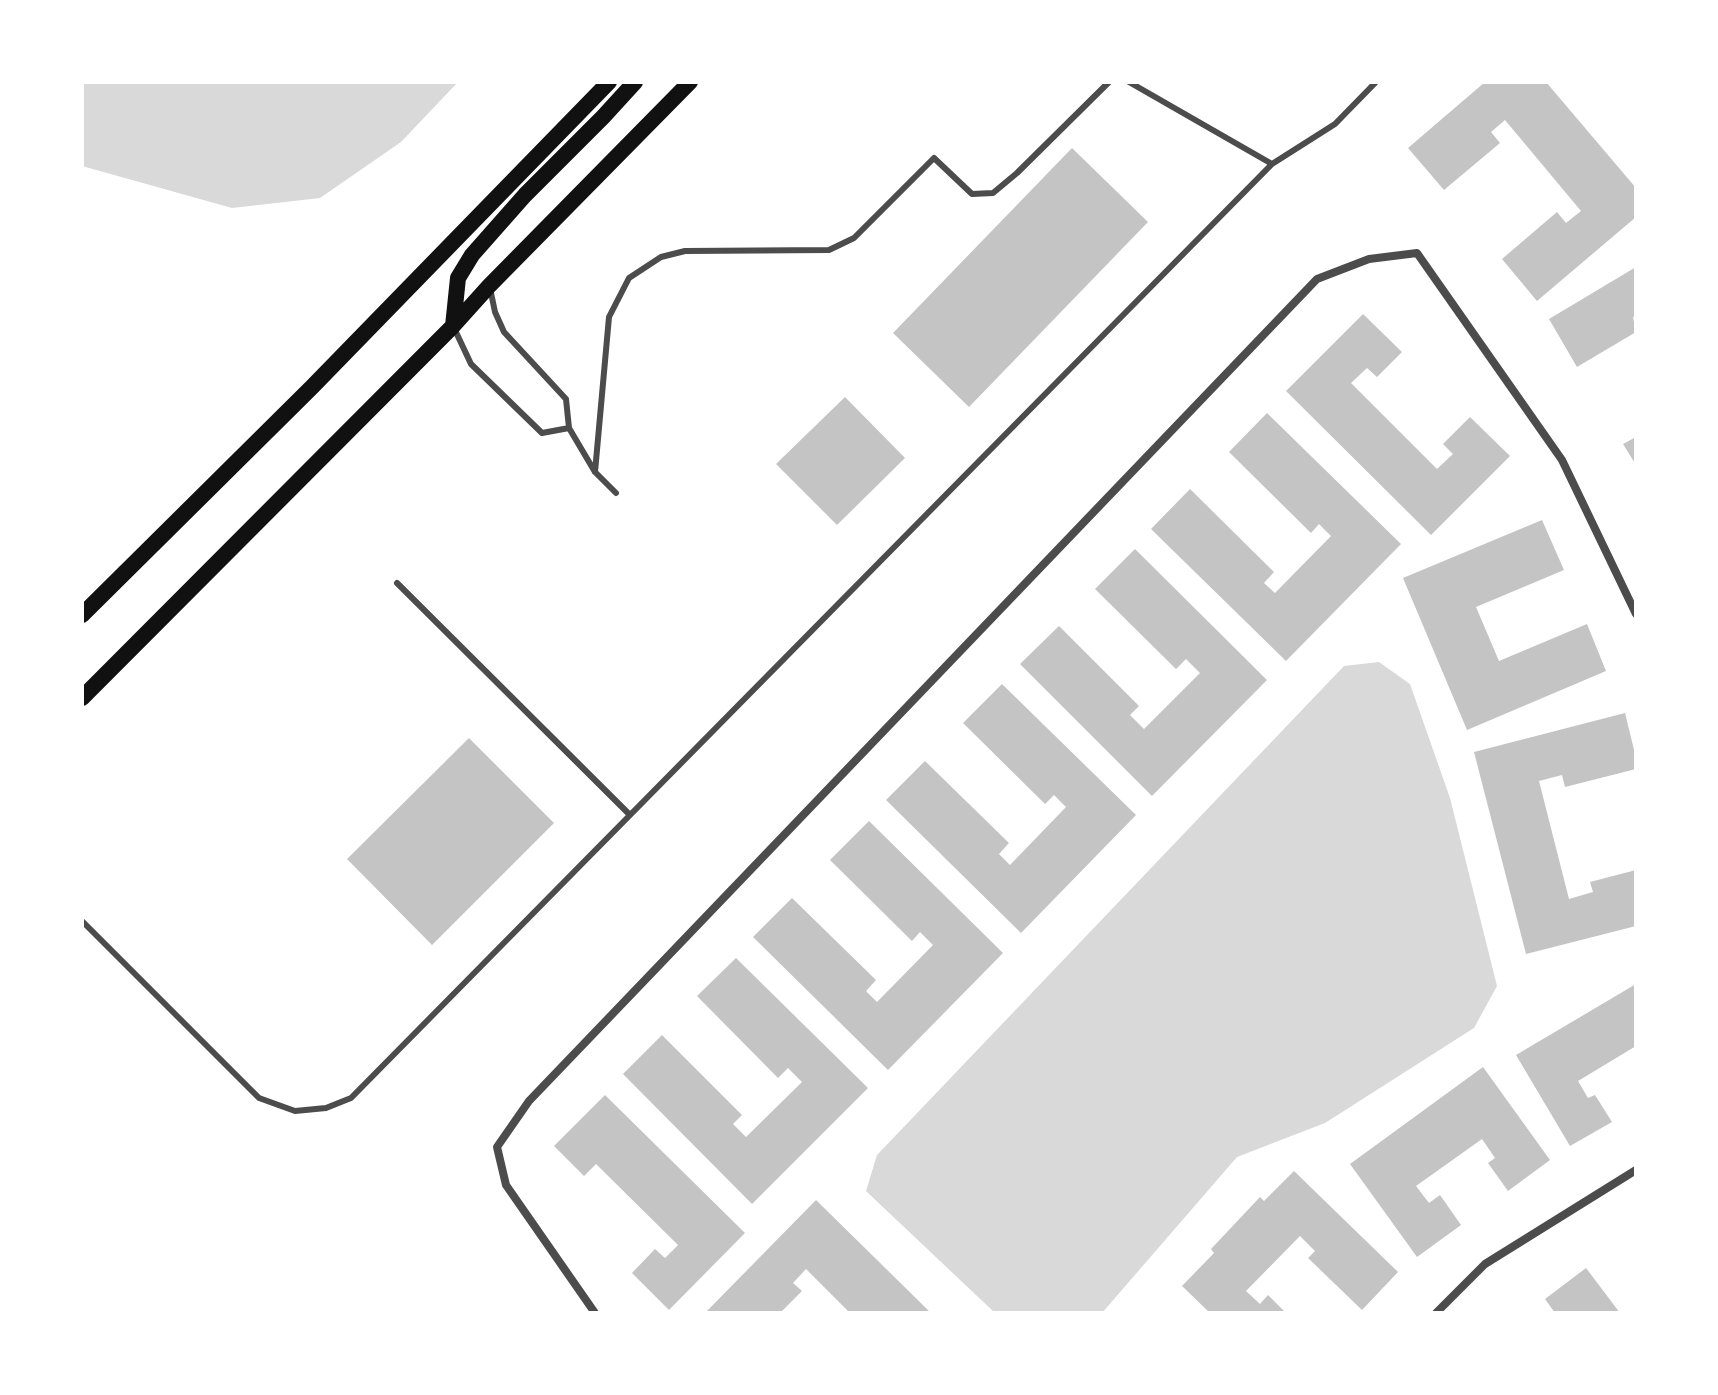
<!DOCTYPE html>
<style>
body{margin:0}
#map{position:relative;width:1718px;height:1395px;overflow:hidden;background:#fff;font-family:Quicksand,sans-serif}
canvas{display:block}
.frame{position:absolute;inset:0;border:84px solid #fff;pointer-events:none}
</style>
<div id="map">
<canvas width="1718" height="1395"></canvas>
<div class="frame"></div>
</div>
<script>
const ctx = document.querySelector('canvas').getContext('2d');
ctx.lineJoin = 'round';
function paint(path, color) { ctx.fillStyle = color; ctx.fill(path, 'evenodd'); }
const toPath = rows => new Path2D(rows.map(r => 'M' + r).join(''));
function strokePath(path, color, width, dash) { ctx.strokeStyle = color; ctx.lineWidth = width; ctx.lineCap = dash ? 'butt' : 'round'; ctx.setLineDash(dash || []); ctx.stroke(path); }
paint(toPath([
 [82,82,458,82,401,142,320,198,232,208,82,166],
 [1379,662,1410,684,1450,798,1497,986,1474,1028,1325,1123,1237,1157,1102,1313,995,1313,866,1191,877,1155,1344,666]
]), '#d9d9d9');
paint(toPath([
 [1485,82,1546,82,1636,188,1636,217,1537,301,1502,259,1557,212,1566,223,1581,211,1505,120,1491,132,1500,143,1444,190,1408,148],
 [1072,148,1148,222,969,407,893,333],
 [1636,267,1636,316,1633,317,1636,332,1577,367,1549,319],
 [1363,314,1402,352,1377,377,1367,368,1351,383,1437,469,1453,454,1443,444,1470,417,1510,456,1431,535,1286,391],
 [845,397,905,458,837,525,776,464],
 [1267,413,1401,544,1286,661,1151,529,1190,489,1274,572,1264,583,1275,593,1331,536,1319,524,1311,533,1229,452],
 [1636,437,1636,465,1623,444],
 [1542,520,1564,570,1476,607,1499,661,1587,624,1606,671,1467,730,1403,578],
 [1135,549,1267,680,1152,796,1020,664,1059,626,1139,706,1130,715,1144,729,1200,673,1186,659,1176,669,1095,589],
 [1002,684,1136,815,1021,933,886,800,925,761,1009,843,999,854,1010,865,1066,807,1054,795,1045,804,963,723],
 [1625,713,1636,758,1636,769,1565,787,1562,775,1539,781,1569,899,1593,892,1590,882,1636,870,1636,926,1526,954,1474,752],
 [469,738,554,823,432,945,347,859],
 [869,821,1003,953,888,1070,753,937,792,898,876,980,866,991,877,1002,933,945,920,932,912,941,830,860],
 [736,958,868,1088,752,1204,623,1074,662,1035,742,1115,733,1124,746,1137,802,1082,788,1068,778,1078,697,996],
 [1636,984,1636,1046,1578,1081,1588,1098,1595,1095,1612,1122,1570,1146,1516,1055],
 [1483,1067,1550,1160,1508,1191,1488,1163,1495,1158,1482,1139,1416,1186,1429,1203,1440,1195,1461,1225,1417,1257,1350,1164],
 [605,1095,745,1233,669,1310,632,1273,655,1249,665,1258,678,1245,596,1164,584,1176,554,1146],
 [1294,1171,1398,1272,1362,1310,1308,1258,1315,1251,1300,1236,1246,1291,1260,1304,1268,1295,1286,1313,1210,1313,1182,1286,1214,1253,1211,1249,1260,1197,1264,1201],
 [816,1200,931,1313,850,1313,806,1269,793,1283,802,1291,780,1313,705,1313],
 [1586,1268,1620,1313,1555,1313,1545,1299]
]), '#c4c4c4');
strokePath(toPath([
 [1129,82,1272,164],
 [490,288,495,312,504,332,566,399,569,428,595,472,616,493],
 [455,330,471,364,542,433,569,428],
 [595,472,609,317,629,278,661,257,685,251,829,250,854,238,934,158,972,194,993,193,1017,173,1109,82],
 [397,583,630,815],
 [82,921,259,1098,295,1111,326,1108,351,1098,1272,164,1335,124,1376,82]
]), '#4c4c4c', 6);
strokePath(toPath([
 [595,1313,506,1185,497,1147,529,1101,1317,279,1369,259,1417,253,1562,460,1636,614],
 [1436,1313,1485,1264,1636,1170]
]), '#4c4c4c', 8);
strokePath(toPath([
 [453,326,458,278,472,255,525,195,603,117,635,82],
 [82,615,312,387,609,82],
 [82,698,453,326,489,286,690,82]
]), '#111', 16);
</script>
